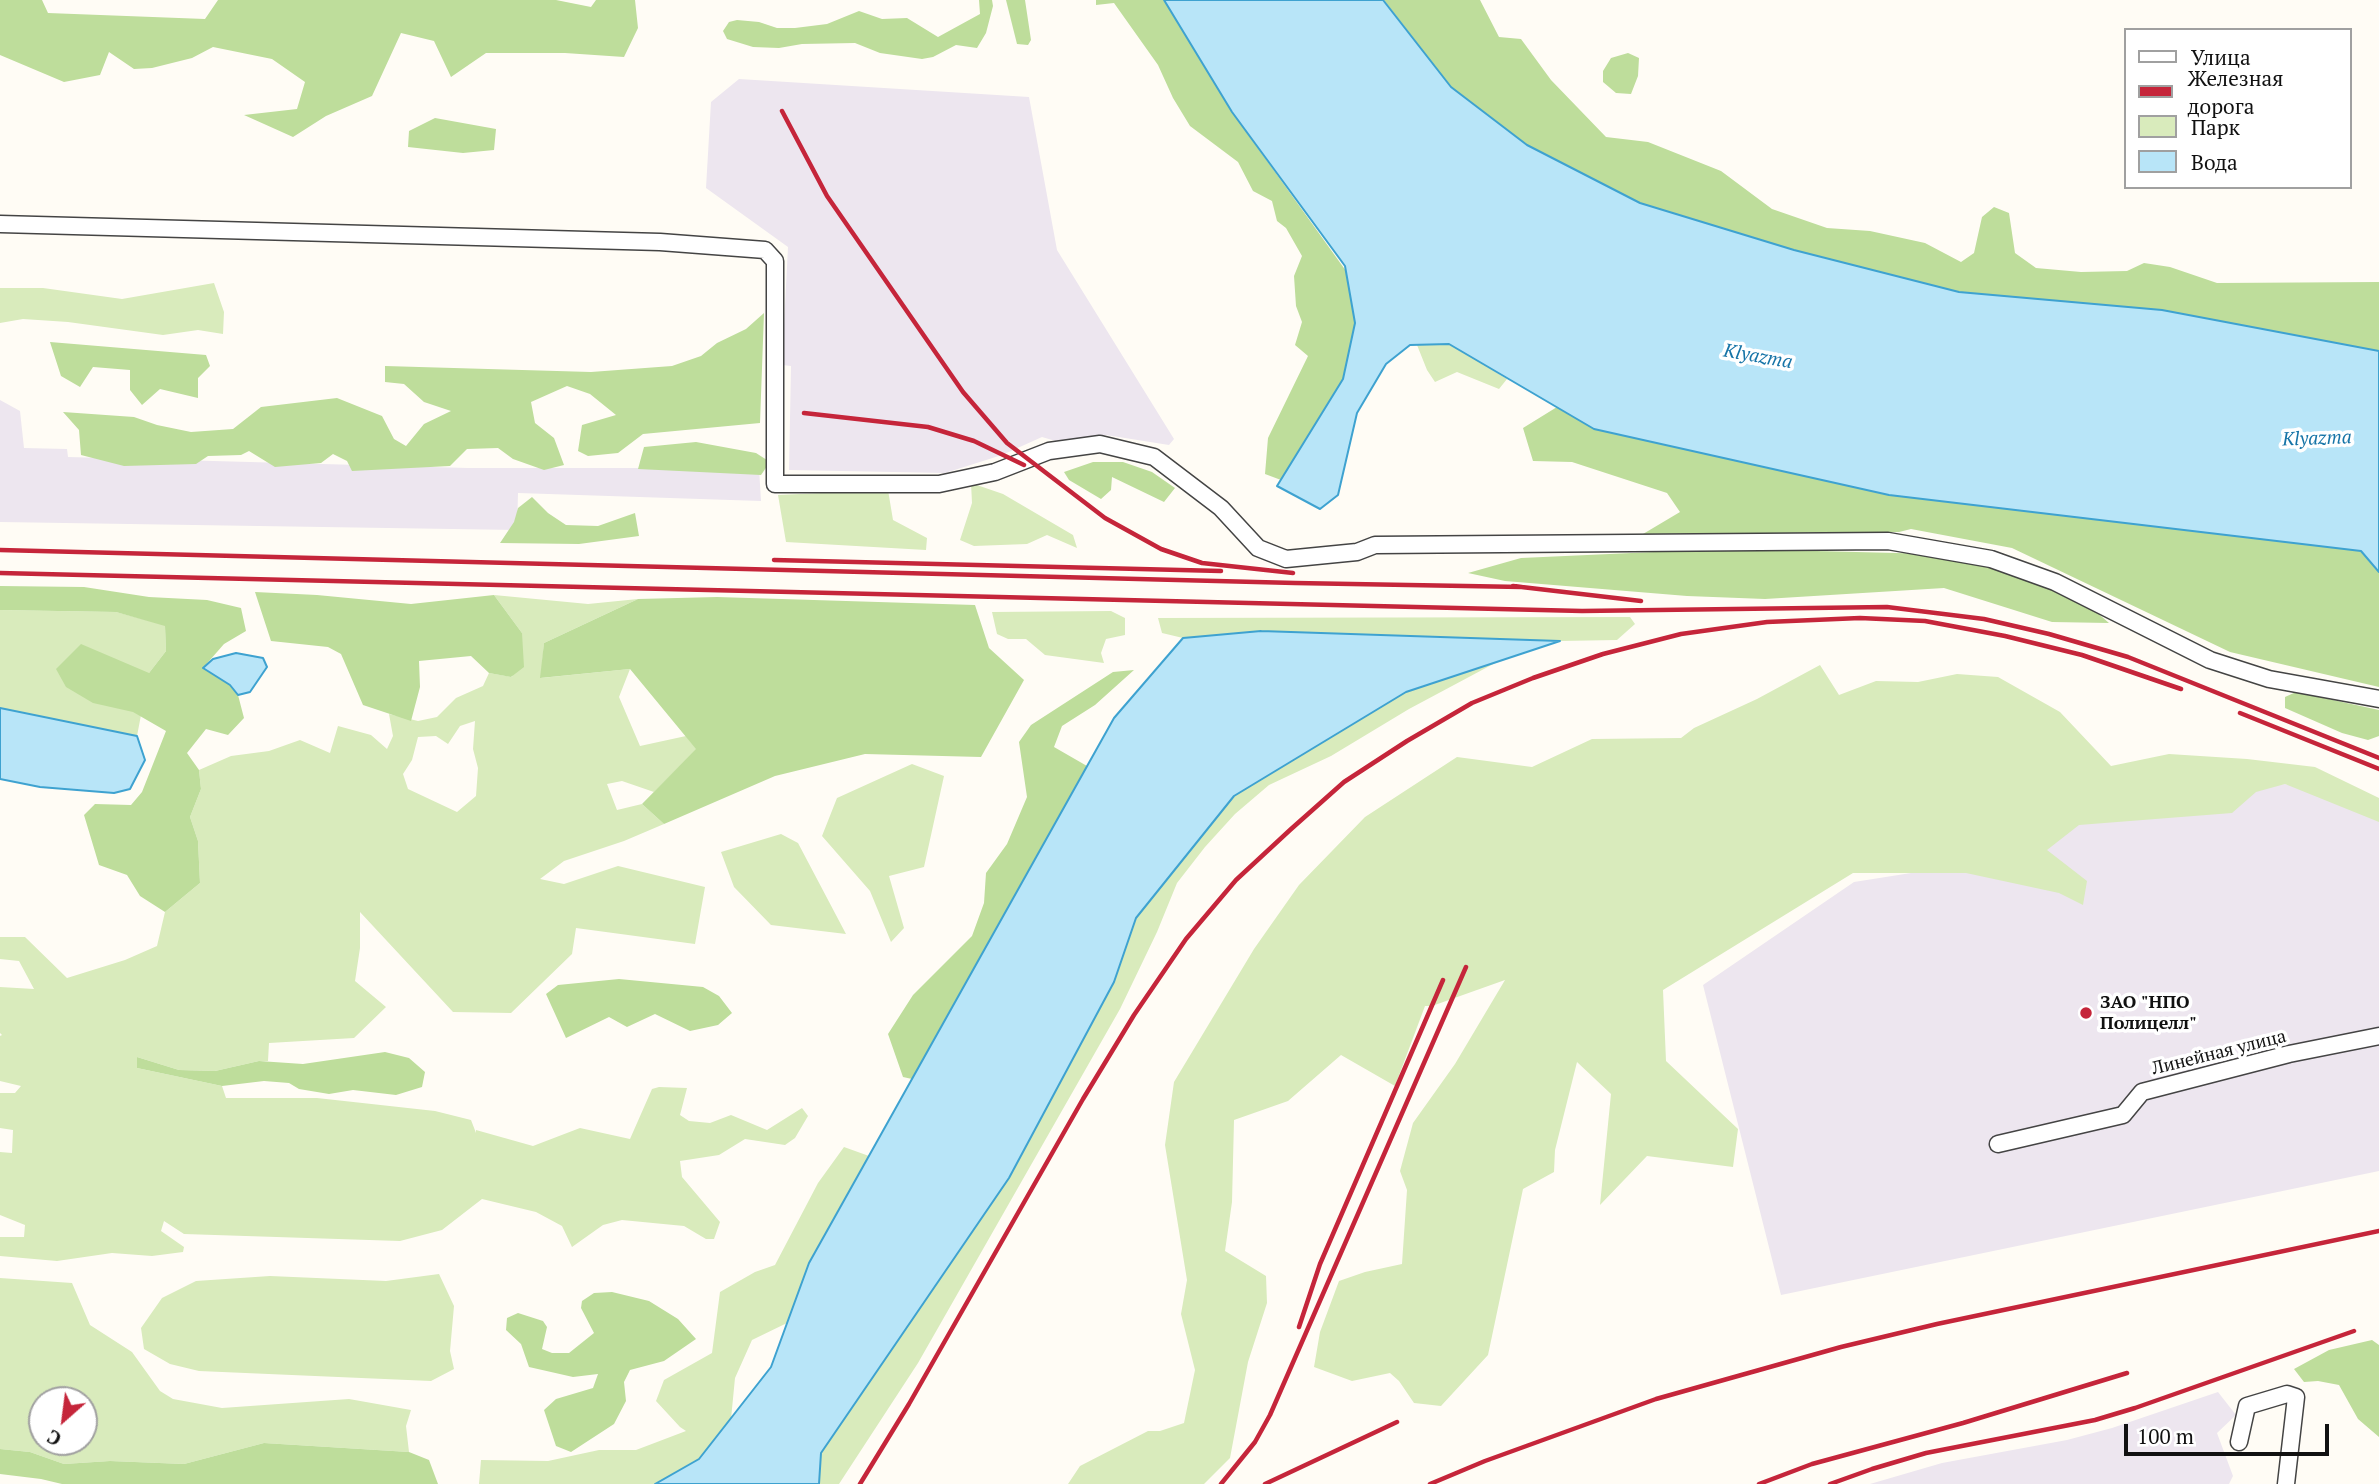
<!DOCTYPE html>
<meta charset="utf-8">
<style>
body{margin:0}
#map{position:relative;width:2379px;height:1484px;overflow:hidden;background:#fffcf5;font-family:"PT Serif",serif}
canvas{display:block}
.legend{position:absolute;left:2124px;top:28px;width:228px;height:161px;box-sizing:border-box;background:#fff;border:2px solid #a0a0a0;margin:0;padding:9px 12px;list-style:none;font-size:21px;color:#111}
.legend li{display:flex;align-items:center;gap:14px;height:35px}
.legend b{width:35px;border:2px solid #a0a0a0}
.north{position:absolute;left:28px;top:1386px;width:70px;height:70px;box-sizing:border-box;background:#fff;border:2px solid #a0a0a0;border-radius:50%;rotate:208deg;font-size:19px;font-weight:700;line-height:28px;text-align:center;color:#111}
.north::after{content:'';display:block;margin:auto;width:24px;height:32px;background:#c5253a;clip-path:polygon(50% 0,100% 100%,50% 72%,0 100%)}
.scale{position:absolute;left:2124px;top:1424px;width:205px;height:32px;box-sizing:border-box;border:4px solid #111;border-top:0;padding-left:9px;font-size:21px;line-height:24px;white-space:nowrap;color:#111;-webkit-text-stroke:5px #fff;paint-order:stroke}
</style>
<div id="map">
<canvas width="2379" height="1484"></canvas>
<ul class="legend">
<li><b style="height:9px;background:#fff"></b>Улица</li>
<li><b style="height:9px;background:#c5253a"></b>Железная дорога</li>
<li><b style="height:19px;background:#d9ebbc"></b>Парк</li>
<li><b style="height:19px;background:#b8e5f8"></b>Вода</li>
</ul>
<div class="north">С</div>
<div class="scale">100 m</div>
</div>
<script>
const ctx = document.querySelector('canvas').getContext('2d');
ctx.lineJoin = 'round';
function paint(path, color) { ctx.fillStyle = color; ctx.fill(path, 'evenodd'); }
const toPath = rows => new Path2D(rows.map(r => 'M' + r).join(''));
function strokePath(path, color, width, dash) { ctx.strokeStyle = color; ctx.lineWidth = width; ctx.lineCap = dash ? 'butt' : 'round'; ctx.setLineDash(dash || []); ctx.stroke(path); }
function label(font, color, halo, rows, align = 'center') {
  ctx.font = font + ' "PT Serif",serif'; ctx.lineWidth = 7; ctx.setLineDash([]); ctx.textBaseline = 'middle'; ctx.strokeStyle = halo; ctx.fillStyle = color; for (const [text, x, y, turn = 0] of rows) {
    ctx.save(); ctx.translate(x, y); ctx.rotate((+turn || 0) * Math.PI / 180); ctx.textAlign = isNaN(turn) ? turn : align; if (halo) ctx.strokeText(text, 0, 0); ctx.fillText(text, 0, 0); ctx.restore();
  }
}
paint(toPath([
 [739,79,1029,97,1057,250,1174,439,1169,445,1106,435,1059,442,1042,437,1002,455,945,473,789,470,791,366,782,365,788,247,706,188,711,102],
 [0,400,20,411,24,448,67,449,68,457,468,468,759,468,761,501,518,493,517,530,0,522],
 [2285,784,2379,807,2379,1171,1781,1295,1703,985,1854,882,1930,870,2091,809],
 [2218,1392,2236,1415,2217,1433,2233,1476,2229,1484,1870,1484,1942,1463,2067,1440,2112,1428]
]), '#ede6ef');
paint(toPath([
 [214,283,224,312,223,334,198,330,163,335,68,322,23,319,0,323,0,288,43,288,122,299],
 [1450,344,1507,379,1499,389,1457,372,1435,382,1427,370,1417,345],
 [971,483,1003,494,1073,535,1077,548,1047,535,1027,544,974,546,960,540,972,503],
 [888,490,893,520,927,538,926,550,786,542,778,495],
 [494,595,588,604,638,599,544,643,541,678,630,669,619,697,640,746,686,736,697,749,654,792,622,781,607,784,617,810,642,804,664,824,624,841,564,861,540,879,564,884,618,866,705,887,695,944,576,928,572,954,511,1013,453,1012,360,912,360,948,355,981,386,1007,354,1038,269,1043,268,1061,259,1061,215,1071,179,1070,137,1057,137,1068,222,1086,226,1098,317,1098,435,1111,471,1120,476,1133,476,1130,533,1146,580,1128,630,1139,652,1089,659,1087,687,1088,680,1115,689,1121,710,1123,731,1115,767,1130,802,1108,808,1116,795,1138,785,1145,745,1139,719,1155,680,1161,682,1177,720,1222,714,1239,706,1239,684,1226,622,1220,603,1225,572,1247,562,1226,536,1212,482,1199,442,1230,400,1241,184,1234,164,1221,161,1231,184,1247,183,1252,152,1256,112,1253,57,1261,0,1256,0,1237,24,1237,25,1225,0,1215,0,1152,12,1153,13,1130,0,1128,0,1093,15,1093,21,1086,0,1081,0,1036,2,1035,0,1033,0,987,34,989,19,961,0,959,0,937,25,937,67,978,125,960,157,946,165,912,200,883,198,841,190,817,201,789,199,770,231,756,269,751,300,740,330,753,338,726,371,735,387,749,393,736,389,714,418,721,437,717,456,698,483,686,489,673,512,677,522,633],
 [475,721,473,749,478,768,476,796,457,812,408,789,403,774,412,760,418,737,436,736,448,744,460,726],
 [0,610,116,612,165,625,166,651,149,673,137,736,0,708],
 [1111,611,1125,618,1125,635,1106,639,1101,653,1104,663,1045,655,1026,639,1008,639,997,634,992,612],
 [1630,617,1635,624,1617,640,1560,641,1261,631,1183,638,1162,633,1158,618],
 [1497,662,1409,709,1331,756,1269,785,1235,814,1205,847,1177,883,1157,932,1120,1009,918,1363,839,1484,819,1484,821,1453,1009,1178,1114,982,1136,918,1234,796,1406,692],
 [1820,665,1839,695,1876,681,1918,682,1957,674,1998,677,2060,712,2111,766,2169,754,2247,759,2315,767,2379,798,2379,822,2285,784,2256,792,2232,813,2079,825,2047,850,2087,881,2083,905,2059,893,1966,873,1853,873,1663,990,1666,1061,1738,1129,1733,1167,1647,1156,1600,1205,1611,1094,1577,1062,1555,1150,1554,1172,1523,1189,1488,1355,1441,1406,1414,1403,1399,1381,1390,1373,1352,1381,1314,1367,1320,1332,1339,1281,1365,1272,1402,1264,1407,1190,1400,1171,1413,1123,1455,1064,1505,980,1432,1006,1425,1006,1395,1086,1341,1055,1288,1101,1234,1120,1232,1202,1225,1251,1266,1276,1267,1303,1248,1362,1230,1458,1204,1484,1068,1484,1080,1466,1148,1431,1160,1431,1184,1423,1195,1370,1181,1314,1187,1280,1165,1145,1174,1082,1254,949,1299,885,1365,817,1457,757,1532,767,1592,739,1681,738,1694,728,1757,699],
 [912,764,944,776,924,867,889,876,904,928,891,942,870,891,822,836,837,798],
 [781,834,798,843,846,934,771,925,734,887,721,852],
 [844,1147,869,1156,809,1263,787,1323,752,1340,735,1378,731,1419,699,1460,655,1484,479,1484,481,1460,548,1461,599,1450,636,1450,686,1431,680,1427,656,1401,664,1380,712,1353,720,1292,755,1272,775,1265,818,1183],
 [439,1274,454,1306,450,1351,454,1369,431,1381,199,1371,170,1364,144,1349,141,1328,162,1298,196,1281,270,1276,386,1281],
 [0,1278,72,1283,90,1325,132,1352,160,1391,173,1399,222,1408,349,1399,411,1410,406,1426,409,1452,264,1443,184,1464,110,1461,64,1464,30,1452,0,1449],
 [42,1400,84,1400,84,1442,42,1442]
]), '#d9ebbc');
paint(toPath([
 [0,0,42,0,48,13,205,19,218,0,556,0,591,7,596,0,635,0,638,28,624,57,565,53,486,53,451,77,434,41,401,33,372,96,326,116,293,137,244,115,297,109,305,82,272,59,213,47,192,58,152,68,134,69,109,52,100,75,64,82,0,55],
 [979,0,992,0,993,6,986,33,977,48,956,45,933,57,922,59,880,53,855,43,802,44,779,48,753,47,727,39,723,31,729,22,737,20,759,22,777,28,795,28,827,24,859,11,882,19,907,18,938,37,980,14],
 [1006,0,1025,0,1031,40,1028,45,1017,44],
 [1096,0,1164,0,1232,112,1346,271,1355,323,1343,379,1281,480,1265,474,1268,438,1308,356,1295,345,1302,322,1296,306,1294,276,1302,256,1286,228,1277,221,1272,201,1253,191,1238,162,1190,126,1173,98,1158,65,1114,3,1096,5],
 [1384,0,1480,0,1499,37,1521,39,1551,80,1606,137,1648,142,1721,171,1772,209,1827,228,1870,231,1925,243,1961,262,1974,253,1982,217,1994,207,2009,213,2015,253,2036,268,2081,272,2127,271,2144,263,2170,267,2217,283,2379,282,2379,351,2162,310,1959,292,1794,250,1640,203,1527,145,1451,87],
 [1628,53,1639,58,1638,76,1631,94,1616,93,1603,82,1603,71,1611,58],
 [435,118,496,129,494,150,463,153,408,147,409,131],
 [764,313,760,423,643,434,618,453,588,456,578,451,582,425,616,415,590,394,567,386,531,402,535,423,554,438,564,465,544,470,513,459,498,448,467,449,450,466,352,471,347,461,333,454,321,463,275,467,249,451,241,455,208,456,196,464,124,466,81,455,79,430,63,412,134,417,157,425,191,432,233,429,261,407,337,398,382,416,394,439,406,446,424,424,451,411,424,402,404,384,385,382,385,366,591,372,672,366,701,356,717,343,746,329],
 [50,342,206,355,210,366,198,378,198,398,160,389,142,405,130,390,130,370,93,367,80,387,61,376],
 [1557,407,1594,429,1889,494,2361,551,2379,572,2379,687,2230,652,2012,548,1911,529,1899,532,1643,534,1680,512,1667,493,1572,462,1533,461,1523,428],
 [696,442,756,453,770,462,761,475,638,469,644,447],
 [1093,462,1123,462,1152,472,1175,488,1164,502,1112,477,1111,490,1101,499,1069,480,1064,472],
 [532,497,548,513,566,525,598,526,635,513,639,536,579,544,500,543,514,522,518,508],
 [1705,543,1777,550,1935,554,2004,571,2042,583,2094,610,2109,623,2052,622,1944,588,1765,599,1687,596,1505,581,1468,573,1521,558,1676,551],
 [0,586,84,587,149,597,207,600,241,608,246,631,224,644,203,668,230,685,238,695,244,718,228,735,206,729,187,753,199,770,201,789,190,817,198,841,200,883,165,912,140,896,127,875,99,865,84,815,95,804,131,805,142,792,166,731,133,712,93,703,66,687,56,669,81,644,149,673,166,651,165,626,116,612,0,610],
 [255,592,317,595,411,604,494,595,522,633,524,667,511,677,489,673,471,656,419,661,420,687,411,721,363,705,341,654,328,647,271,641],
 [717,597,975,605,989,648,1024,680,981,757,865,754,775,776,664,824,642,804,696,749,630,669,540,678,544,643,638,599],
 [1134,670,1095,705,1062,726,1054,747,1087,766,912,1079,903,1077,888,1034,913,995,972,936,984,903,986,873,1007,844,1027,797,1019,742,1031,725,1113,672],
 [2296,692,2379,710,2379,736,2368,740,2342,733,2285,708,2285,697],
 [619,979,703,987,719,996,732,1013,718,1025,690,1031,655,1014,627,1027,609,1017,566,1038,546,994,558,985],
 [385,1052,409,1058,425,1072,422,1087,396,1095,353,1090,329,1094,299,1089,289,1083,264,1081,222,1086,137,1068,137,1057,179,1070,215,1071,259,1061,303,1064],
 [612,1292,649,1301,678,1319,696,1339,664,1361,630,1370,624,1382,626,1401,614,1424,571,1452,556,1446,544,1410,556,1399,593,1388,598,1374,573,1377,529,1367,521,1344,506,1330,507,1318,518,1313,543,1321,547,1327,542,1349,552,1353,569,1353,594,1333,581,1308,582,1301,594,1293],
 [2372,1340,2379,1345,2379,1437,2358,1419,2339,1385,2318,1381,2304,1382,2294,1369,2329,1350],
 [264,1443,409,1452,429,1460,438,1484,62,1484,41,1479,0,1474,0,1449,30,1452,64,1464,110,1461,184,1464]
]), '#bedd9b');
const water = toPath([
 [1164,0,1383,0,1451,87,1527,145,1640,203,1794,250,1959,292,2162,310,2379,351,2379,572,2361,551,1889,495,1594,429,1449,344,1410,345,1386,364,1357,413,1338,495,1320,509,1277,486,1343,379,1355,323,1345,266,1232,112,1164,0],
 [1261,631,1560,641,1406,692,1234,796,1136,918,1114,982,1009,1178,821,1453,819,1484,655,1484,699,1459,771,1367,809,1263,1114,718,1183,638,1261,631],
 [236,653,263,658,267,667,250,692,238,695,230,685,203,668,213,659,236,653],
 [0,708,137,736,145,760,130,789,114,793,40,787,0,779,0,708]
]);
paint(water, '#b8e5f8');
strokePath(water, '#3ea2d0', 2);
const minor = toPath([
 [0,224,660,242,765,250,775,261,775,484,939,484,995,472,1049,451,1100,444,1154,457,1221,508,1258,548,1286,559,1357,552,1375,545,1888,541,1991,559,2055,582,2210,660,2269,679,2379,699],
 [1998,1144,2123,1115,2142,1092,2289,1054,2379,1036],
 [2239,1442,2247,1406,2287,1394,2296,1397,2286,1484]
]);
strokePath(minor, '#444', 19);
strokePath(minor, '#fff', 16);
strokePath(toPath([
 [782,111,827,196,963,392,1007,443,1105,518,1161,549,1202,563,1293,573],
 [804,413,928,427,974,441,1024,465],
 [0,550,1295,583,1522,587],
 [774,560,1221,571],
 [0,573,1582,611,1887,607,1984,619,2049,634,2128,657,2379,758],
 [1513,586,1641,601],
 [2240,713,2379,769],
 [1299,1327,1320,1264,1443,980],
 [860,1484,909,1404,1083,1099,1134,1015,1186,939,1236,880,1290,830,1344,782,1407,741,1472,703,1533,678,1603,654,1681,634,1767,622,1860,618,1925,621,2005,636,2082,655,2181,689],
 [1221,1484,1255,1442,1270,1415,1466,967],
 [1265,1484,1397,1422],
 [1430,1484,1485,1461,1656,1399,1841,1347,1937,1324,2379,1231],
 [1759,1484,1812,1464,1963,1423,2127,1373],
 [1830,1484,1872,1469,1926,1453,2095,1420,2135,1408,2354,1331]
]), '#c5253a', 4.5);
for (const [x, y, r, color] of [
 [2086,1013,7,"#c5253a"]
]) { const dot = new Path2D(); dot.arc(x, y, r, 0, 2 * Math.PI); ctx.fillStyle = color; ctx.fill(dot); strokePath(dot, '#fff', 2.5); }
label('bold 18px', '#111', '#fff', [
 ["ЗАО \"НПО",2100,1003],
 ["Полицелл\"",2100,1024]
], 'left');
label('18px', '#111', '#fff', [
 ["Линейная улица",2219,1053,-14]
]);
label('italic 19px', '#1674a7', '#fff', [
 ["Klyazma",1758,357,10],
 ["Klyazma",2317,439,-2]
]);
</script>
